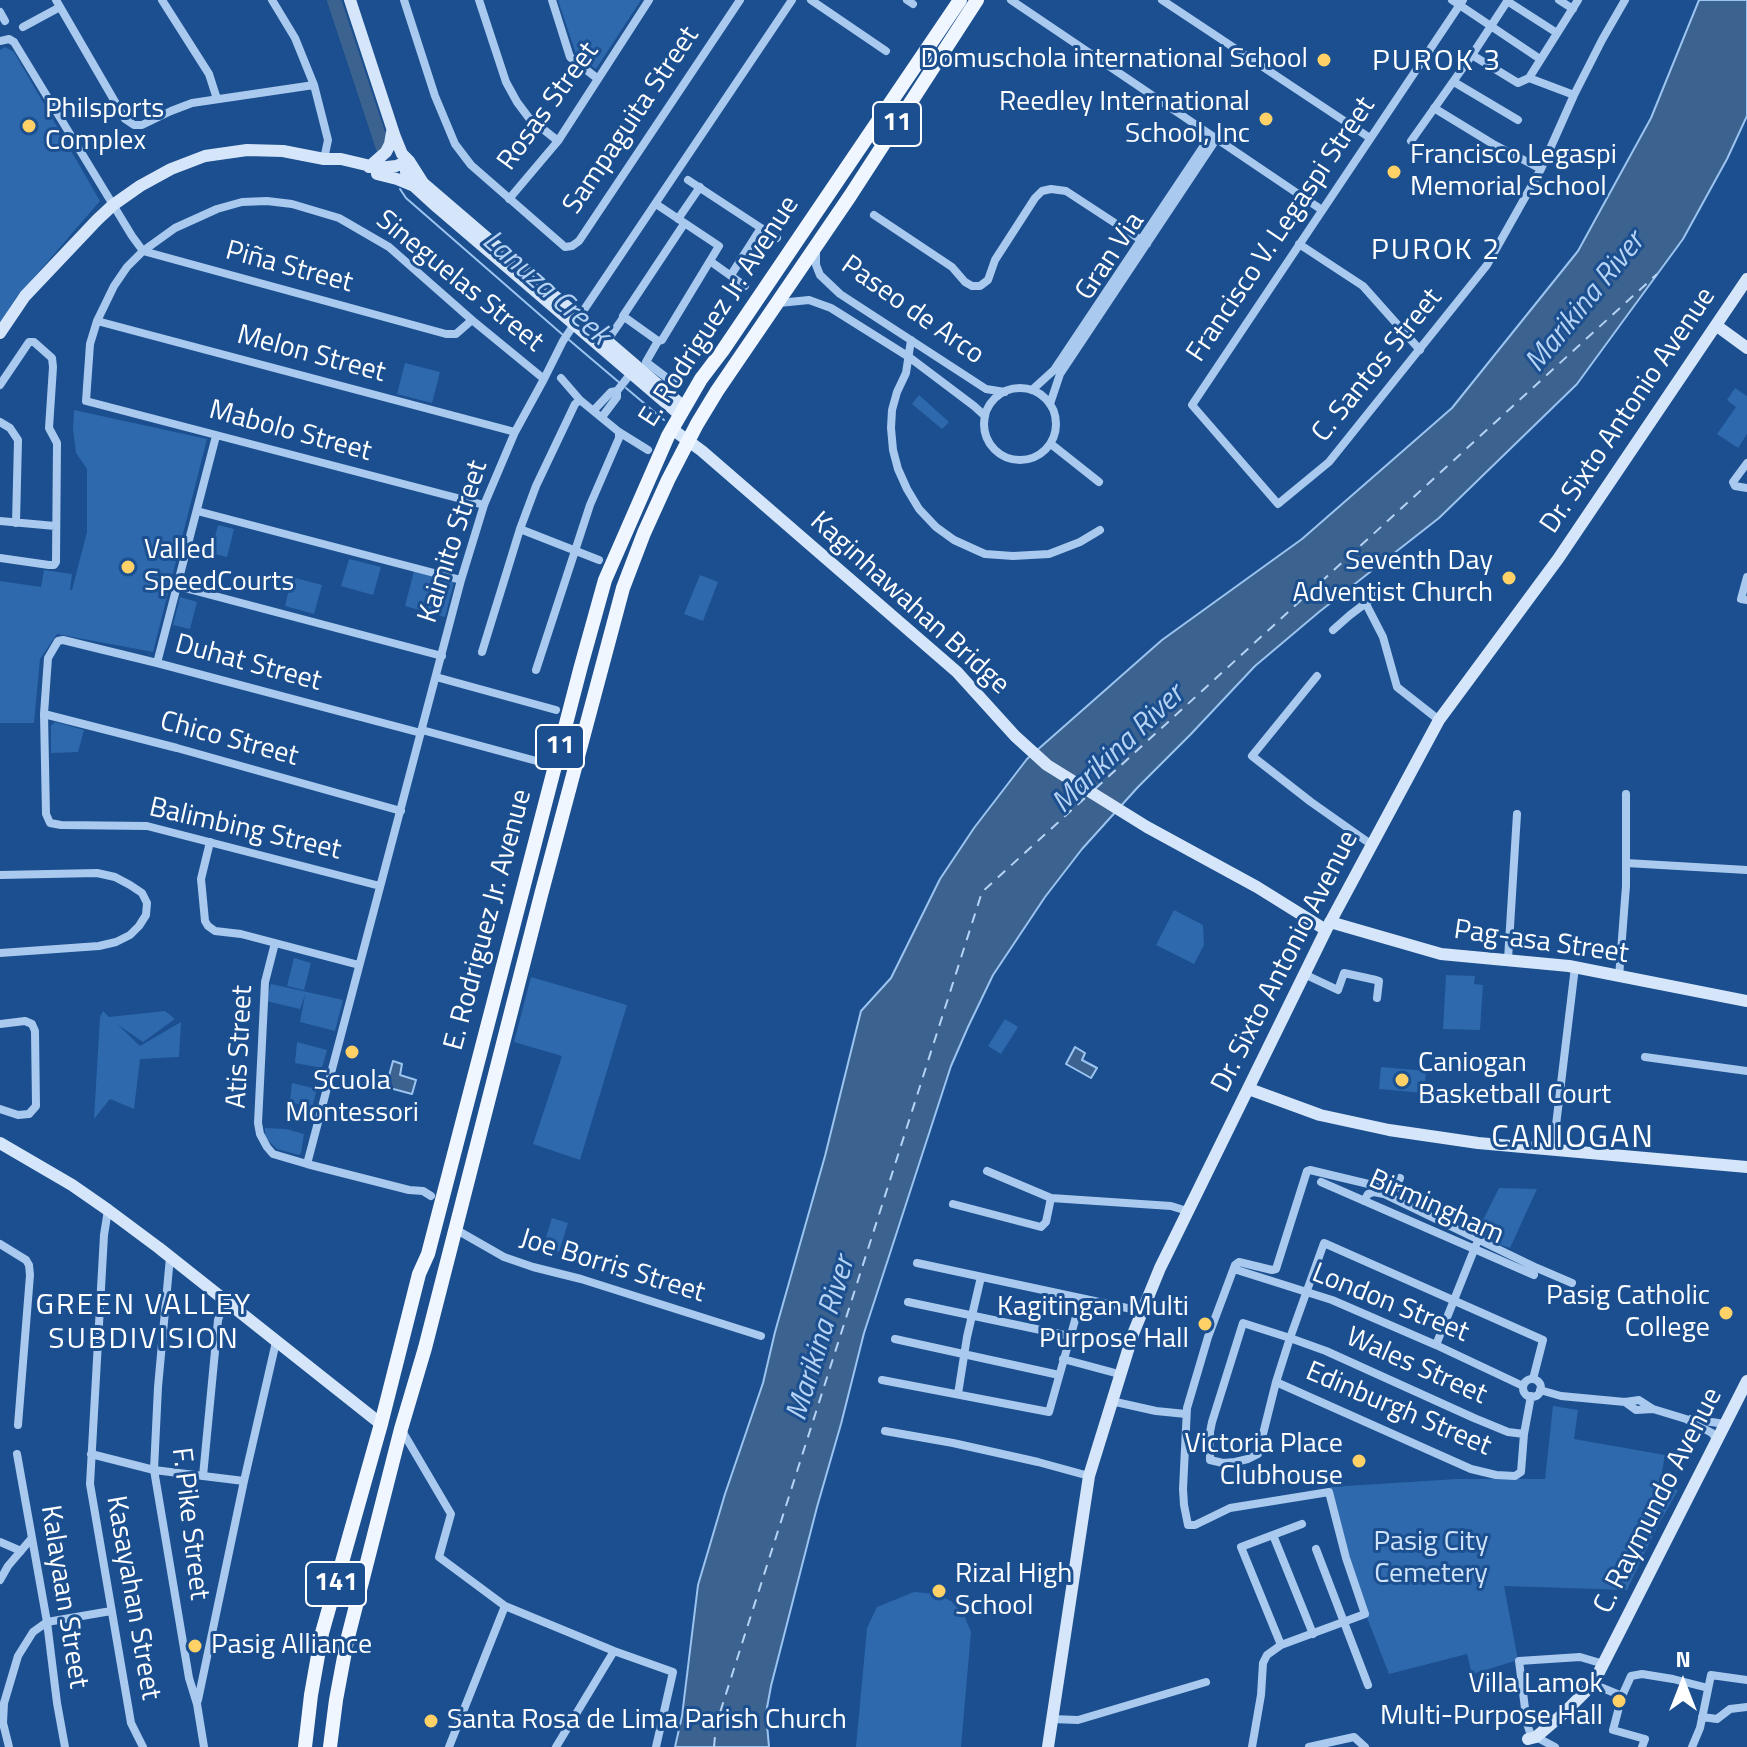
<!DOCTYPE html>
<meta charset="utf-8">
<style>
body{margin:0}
#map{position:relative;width:1747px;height:1747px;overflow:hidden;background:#1b4f8f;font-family:"Titillium Web",sans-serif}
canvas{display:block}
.north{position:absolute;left:1643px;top:1643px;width:80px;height:80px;-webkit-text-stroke:6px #1b4f8f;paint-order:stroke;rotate:0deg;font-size:22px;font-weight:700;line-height:32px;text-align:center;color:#fff}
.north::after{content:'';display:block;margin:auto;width:28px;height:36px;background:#fff;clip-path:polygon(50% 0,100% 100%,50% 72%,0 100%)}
</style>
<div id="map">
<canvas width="1747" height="1747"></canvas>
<div class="north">N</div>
</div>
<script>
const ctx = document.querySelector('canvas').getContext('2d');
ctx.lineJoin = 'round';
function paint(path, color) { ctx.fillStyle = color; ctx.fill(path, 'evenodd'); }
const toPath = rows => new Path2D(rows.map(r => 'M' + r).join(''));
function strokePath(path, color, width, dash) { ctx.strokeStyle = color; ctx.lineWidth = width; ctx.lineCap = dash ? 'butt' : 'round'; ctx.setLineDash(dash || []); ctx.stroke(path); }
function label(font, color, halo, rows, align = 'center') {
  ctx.font = font + ' "Titillium Web",sans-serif'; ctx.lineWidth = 6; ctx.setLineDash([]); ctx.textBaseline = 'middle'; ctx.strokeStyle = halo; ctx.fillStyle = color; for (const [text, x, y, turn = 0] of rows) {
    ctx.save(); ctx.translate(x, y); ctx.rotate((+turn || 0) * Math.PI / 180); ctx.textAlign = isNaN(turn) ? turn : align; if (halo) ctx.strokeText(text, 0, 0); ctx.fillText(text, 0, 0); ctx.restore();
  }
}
paint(toPath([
 [558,0,641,0,596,69,576,54],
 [5,47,14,52,100,201,16,298,0,323,0,50],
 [405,363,440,372,432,403,397,394],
 [1735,388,1747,396,1747,434,1738,448,1717,434,1736,407,1727,400],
 [919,395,949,422,942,429,912,404],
 [74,410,207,439,153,652,57,634,40,659,34,723,0,723,0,581,41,587,44,570,72,574,70,590,72,590,87,532,87,469,76,453,73,429],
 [218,525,234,529,227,557,211,553],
 [349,559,381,567,373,595,341,586],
 [414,571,454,582,445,617,405,606],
 [700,575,718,582,703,621,684,614],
 [292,577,322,585,314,614,285,606],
 [180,597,197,602,190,629,173,625],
 [55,722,84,730,78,752,51,753,51,726],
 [1174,910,1203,925,1204,945,1194,964,1156,945],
 [294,958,311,963,304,990,287,986],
 [1446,975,1475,976,1474,984,1483,985,1480,1030,1443,1029],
 [531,977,627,1005,580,1160,533,1144,562,1056,514,1042],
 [271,984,343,1000,335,1031,300,1022,305,995,300,1009,266,1001],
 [103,1011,109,1017,165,1011,175,1019,143,1042,117,1024,140,1046,181,1022,179,1057,140,1059,134,1109,110,1099,94,1119,100,1017],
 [1005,1019,1018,1027,1001,1054,988,1046],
 [297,1042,327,1050,322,1068,295,1063],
 [1381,1067,1426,1071,1424,1093,1379,1089],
 [292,1083,317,1089,312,1108,290,1102],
 [265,1128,286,1129,304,1134,301,1153,299,1155,277,1149,265,1137],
 [1499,1188,1537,1189,1510,1248,1475,1236],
 [552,1218,568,1223,559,1252,543,1247],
 [1553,1406,1578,1410,1574,1439,1665,1455,1659,1488,1678,1490,1656,1529,1627,1590,1504,1586,1518,1660,1472,1674,1467,1654,1389,1674,1366,1615,1352,1570,1330,1487,1457,1479,1545,1479],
 [914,1592,936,1594,951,1601,964,1615,971,1632,961,1747,856,1747,867,1628,877,1607]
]), '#2e69ad');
const water = toPath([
 [1699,0,1747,0,1747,116,1727,159,1683,239,1577,384,1439,518,1319,612,1255,666,1190,735,1138,787,1082,849,1045,897,993,975,968,1027,951,1066,864,1333,841,1424,817,1507,771,1686,766,1713,769,1747,675,1747,682,1716,698,1585,725,1494,763,1383,775,1332,825,1156,861,1011,891,978,940,879,974,828,1027,759,1162,640,1302,539,1452,408,1578,251,1651,118,1699,0],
 [1075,1047,1085,1053,1082,1060,1097,1068,1091,1078,1066,1064,1075,1047],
 [393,1061,402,1064,400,1075,416,1080,412,1094,386,1087,393,1061]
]);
paint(water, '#3c6290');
strokePath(water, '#9cc4f0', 2);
strokePath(toPath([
 [400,189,406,198,563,335],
 [568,339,621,384],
 [626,388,664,420]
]), '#9cc4f0', 2);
strokePath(toPath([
 [334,0,383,148]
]), '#3c6290', 14);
strokePath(toPath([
 [1095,789,1657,274],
 [714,1747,716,1725,982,892,1087,796]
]), '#b5d3f5', 2, [10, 8]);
strokePath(toPath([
 [56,0,125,119,134,125,142,125,171,111,192,103,314,85],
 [162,0,209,74,217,99],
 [272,0,295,38,314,85,328,140,324,159],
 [404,0,435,96,455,144,471,165,565,247,572,246,579,241,740,0],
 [479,0,506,82,517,102,529,118,558,141],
 [552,0,570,57,598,79],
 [811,0,886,51],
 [907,0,913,4],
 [1011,0,1322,210],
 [1162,0,1370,138],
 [1452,0,1540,59],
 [1463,0,1192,405,1278,504,1329,462,1487,265,1541,169,1574,95,1602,40,1625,0],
 [1559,0,1573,9],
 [1507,1,1557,33],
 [0,12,5,21],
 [23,27,60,7],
 [0,41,9,39,14,42,132,236,143,251,446,334,456,334,472,320],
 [1472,55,1518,83,1529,78,1574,95],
 [1529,78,1578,0],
 [1454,82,1518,120],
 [1434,108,1493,144,1541,169],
 [1411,141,1472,55,1508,0],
 [688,180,761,228,731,275],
 [509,199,558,141,649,0],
 [656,204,719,246,662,340,658,341,623,316,684,224],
 [874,215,952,267,965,282,972,286,980,286,988,280,995,260,1035,198,1042,191,1051,189,1066,191,1147,244],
 [678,219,700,187],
 [761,228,777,238],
 [1299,244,1363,286,1420,350],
 [816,248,816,265,820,275,840,294,986,389,1005,392],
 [710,261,745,286],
 [779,303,809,300,831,308,909,357,974,406,985,416],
 [97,321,515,432],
 [911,340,906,373,897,392,892,410,891,428,893,450,898,469,907,489,919,509,936,527,954,540,976,550,985,554,1013,556,1049,554,1080,542,1100,530],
 [607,341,623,318],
 [658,341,646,362,675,384],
 [561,378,580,400,619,432,648,450],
 [0,385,29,342,34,342,52,358,53,367,49,428,57,443,56,562,54,565,49,565,0,558],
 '984 424a36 36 0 1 1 72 0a36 36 0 1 1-72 0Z',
 [1032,390,1054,370,1211,135],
 [1050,404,1060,374,1217,138],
 [594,410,611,392,617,391,632,372],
 [602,417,617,397,617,391],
 [0,422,10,428,18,440,16,523],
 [1051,444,1099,482],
 [1747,463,1733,482,1735,486,1747,488],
 [484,505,86,401,90,344,97,321,114,286,127,267,143,251,175,228,217,209,242,202,267,201,292,204,339,218,389,247,472,320,544,379],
 [197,511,461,580],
 [0,521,55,526],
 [520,529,599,560],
 [1747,577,1741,599,1747,600],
 [177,586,442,656],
 [1366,604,1383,637,1397,687,1439,720],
 [1333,630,1350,615,1383,590],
 [482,652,520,529,536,486,575,404,580,400],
 [157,663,216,436],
 [536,670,590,505,619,438,619,432],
 [1317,676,1252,756,1311,802,1372,845],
 [436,677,556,710],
 [44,714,177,748,401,811],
 [422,730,544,763],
 [210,842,201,879,205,921,208,926,215,931,241,934,359,965],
 [1626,863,1747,870],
 [0,875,97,873,115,877,130,885,142,893,147,903,146,915,139,926,130,935,116,942,99,946,0,953],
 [380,886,147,826,61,825,50,823,46,814,44,714,48,658,58,641,63,640,157,663,421,733],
 [275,943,265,982,258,1123,260,1134,267,1147,273,1154,307,1164,409,1190,423,1191,431,1196],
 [1508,959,1517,814],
 [1304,974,1338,990,1344,973,1376,980,1379,981,1377,998],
 [1619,977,1626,886,1626,794],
 [0,1024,25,1021,32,1024,35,1031,36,1106,29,1114,18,1115,0,1109],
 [1645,1057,1747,1071],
 [1553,1150,1575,967],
 [307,1164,461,580,484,505,515,432,544,379,563,341,792,0],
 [987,1171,1051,1198,1171,1206,1187,1211],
 [1321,1182,1534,1275],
 [1364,1201,1368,1194,1374,1192,1384,1194,1537,1268,1572,1283],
 [953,1204,1041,1227,1046,1222,1051,1198],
 [108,1210,104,1235,90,1484,131,1723,143,1747],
 [455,1229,504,1257,533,1267,581,1279,761,1336],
 [0,1244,26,1260,29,1265,30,1275,18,1425],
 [170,1257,158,1387,154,1470,189,1678,197,1704,204,1747],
 [917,1263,1141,1311],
 [1237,1270,1332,1300,1436,1345,1523,1386],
 [908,1302,1069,1336],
 [895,1339,1059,1375],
 [1436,1345,1476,1245],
 [1063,1359,1119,1374],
 '1523 1388a9 9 0 1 1 18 0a9 9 0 1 1-18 0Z',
 [882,1380,1049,1412,1081,1299],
 [1276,1382,1471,1469,1496,1475,1515,1476,1521,1472,1524,1434,1531,1396],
 [1540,1390,1561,1396,1625,1402,1639,1400,1653,1409],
 [958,1394,967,1337,981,1277],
 [1111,1401,1156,1411,1186,1414],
 [1625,1402,1636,1410,1653,1409,1686,1419,1712,1433,1717,1440],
 [1691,1419,1725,1424],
 [401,1429,451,1514,439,1557,505,1606,614,1651,673,1672,656,1747],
 [885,1431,953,1443,1038,1462,1089,1476],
 [1524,1434,1508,1432,1474,1418,1326,1351,1290,1338,1243,1323,1212,1422,1210,1432,1210,1460,1223,1463,1235,1462,1248,1459,1258,1454,1276,1382,1290,1338,1324,1243,1543,1340,1533,1379],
 [17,1454,47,1622,57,1703,65,1747],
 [91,1454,154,1470,244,1481],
 [203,1476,218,1320,220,1314,232,1307],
 [1273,1535,1313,1634],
 [0,1542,21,1551],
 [1316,1549,1368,1685],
 [0,1580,8,1566,31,1539],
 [1281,1645,1241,1547,1302,1524],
 [1593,1684,1622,1696],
 [198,1700,244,1481,276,1342],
 [1702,1717,1717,1719,1730,1709,1747,1707],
 [1052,1719,1078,1720,1206,1682],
 [1531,1735,1527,1724,1519,1661,1580,1657,1597,1662],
 [1536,1737,1555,1747],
 [9,1747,3,1723,4,1703,18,1656,33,1632,47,1622,111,1611],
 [449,1747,505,1606],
 [556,1747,614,1651],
 [1252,1747,1261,1695,1263,1663,1267,1655,1281,1645,1365,1614,1346,1558,1329,1492,1230,1508,1195,1525,1188,1525,1184,1505,1183,1489,1187,1408,1208,1337,1235,1265,1239,1262,1272,1270,1276,1269,1307,1171,1310,1170,1381,1187,1396,1188,1400,1178],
 [1309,1747,1354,1737,1365,1747],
 [1642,1747,1645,1739,1613,1730,1622,1696,1631,1676,1642,1674,1673,1679,1708,1688],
 [1692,1747,1700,1728,1711,1675,1747,1680]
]), '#a9c9ee', 8);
strokePath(toPath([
 [350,0,395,137,402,154,409,161,423,183,684,407],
 [369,167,386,152,390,144,392,132],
 [406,172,414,186,437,207,680,415],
 [377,174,397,179,414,186],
 [1717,326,1747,348],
 [0,333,25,296,97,220,113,205,140,186,171,169,205,156,247,150,283,151,324,159,341,159,379,168,396,166,409,161],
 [672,429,702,451,957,672,1015,736,1047,765,1147,827,1257,887,1326,930],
 [1330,922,1441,954,1569,966,1747,1001],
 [1249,1089,1320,1115,1389,1130,1478,1143,1747,1167],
 [0,1143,72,1185,108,1210,159,1248,381,1424],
 [1528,1739,1536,1737,1564,1713,1593,1684,1747,1381],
 [1048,1747,1089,1476,1133,1334,1160,1268,1326,930,1439,720,1558,559,1747,279]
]), '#d6e6fa', 12);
strokePath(toPath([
 [305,1747,311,1695,322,1633,381,1424,419,1274,428,1254,581,666,605,580,668,436,701,379,723,350,960,0],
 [330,1747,336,1700,347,1641,401,1429,425,1348,541,895,623,588,644,533,668,480,697,424,717,391,850,196,977,0]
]), '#f0f6ff', 14);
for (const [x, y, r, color] of [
 [1324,60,8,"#ffd166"],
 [1266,119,8,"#ffd166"],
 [29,126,8,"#ffd166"],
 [1394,172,8,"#ffd166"],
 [128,567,8,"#ffd166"],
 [1509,578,8,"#ffd166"],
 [352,1052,8,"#ffd166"],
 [1402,1080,8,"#ffd166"],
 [1726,1313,8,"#ffd166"],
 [1205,1324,8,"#ffd166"],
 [1359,1461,8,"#ffd166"],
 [939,1591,8,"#ffd166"],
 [195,1646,8,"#ffd166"],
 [1619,1701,8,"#ffd166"],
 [431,1721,8,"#ffd166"]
]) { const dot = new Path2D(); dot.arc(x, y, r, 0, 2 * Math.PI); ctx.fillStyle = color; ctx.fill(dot); strokePath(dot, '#1b4f8f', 3); }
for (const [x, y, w] of [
 [897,124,48],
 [560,747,48],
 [336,1584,60]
]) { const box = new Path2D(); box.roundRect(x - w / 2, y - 22, w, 44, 6); ctx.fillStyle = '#1b4f8f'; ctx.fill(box); strokePath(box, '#fff', 2); }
label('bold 26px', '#fff', null, [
 ["11",897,124],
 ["11",560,747],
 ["141",336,1584]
]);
label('28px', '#fff', '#1b4f8f', [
 ["Domuschola international School",1308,60],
 ["Reedley International",1250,103],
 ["School, Inc",1250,135],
 ["Philsports",45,110,"left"],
 ["Complex",45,142,"left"],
 ["Francisco Legaspi",1410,156,"left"],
 ["Memorial School",1410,188,"left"],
 ["Valled",144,551,"left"],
 ["SpeedCourts",144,583,"left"],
 ["Seventh Day",1493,562],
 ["Adventist Church",1493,594],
 ["Caniogan",1418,1064,"left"],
 ["Basketball Court",1418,1096,"left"],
 ["Scuola",352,1082,"center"],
 ["Montessori",352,1114,"center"],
 ["Pasig Catholic",1710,1297],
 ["College",1710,1329],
 ["Kagitingan Multi",1189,1308],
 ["Purpose Hall",1189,1340],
 ["Victoria Place",1343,1445],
 ["Clubhouse",1343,1477],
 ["Rizal High",955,1575,"left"],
 ["School",955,1607,"left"],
 ["Pasig Alliance",211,1646,"left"],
 ["Villa Lamok",1603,1685],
 ["Multi-Purpose Hall",1603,1717],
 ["Santa Rosa de Lima Parish Church",447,1721,"left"]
], 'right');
label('28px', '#fff', '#1b4f8f', [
 ["Rosas Street",549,107,-54],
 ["Sampaguita Street",632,121,-56],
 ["Francisco V. Legaspi Street",1282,230,-56],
 ["Gran Via",1111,257,-56],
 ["Piña Street",289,268,15],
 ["Sineguelas Street",459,282,39],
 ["Paseo de Arco",912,311,35],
 ["E. Rodriguez Jr. Avenue",720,312,-57],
 ["Melon Street",311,355,15],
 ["C. Santos Street",1378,366,-51],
 ["Dr. Sixto Antonio Avenue",1629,411,-56],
 ["Mabolo Street",290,432,15],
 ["Kaimito Street",454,542,-72],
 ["Kaginhawahan Bridge",909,604,42],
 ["Duhat Street",248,664,15],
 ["Chico Street",229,740,15],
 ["Balimbing Street",245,830,13],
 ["E. Rodriguez Jr. Avenue",489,920,-75],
 ["Pag-asa Street",1541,943,8],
 ["Dr. Sixto Antonio Avenue",1286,962,-63],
 ["Atis Street",241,1047,-87],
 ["Birmingham",1436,1208,24],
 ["Joe Borris Street",612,1267,17],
 ["London Street",1390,1304,22],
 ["Wales Street",1416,1367,24],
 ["Edinburgh Street",1398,1410,23],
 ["C. Raymundo Avenue",1659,1501,-63],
 ["F. Pike Street",189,1524,83],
 ["Kalayaan Street",63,1597,81],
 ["Kasayahan Street",132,1598,80]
]);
label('28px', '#cfe3fa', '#1b4f8f', [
 ["Pasig City",1431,1543],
 ["Cemetery",1431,1575]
]);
ctx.letterSpacing = '2px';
label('30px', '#fff', '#1b4f8f', [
 ["PUROK 3",1437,63],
 ["PUROK 2",1436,252],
 ["GREEN VALLEY",144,1307],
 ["SUBDIVISION",144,1341]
]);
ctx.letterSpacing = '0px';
label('italic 30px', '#b5d3f5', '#1b4f8f', [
 ["Lanuza Creek",545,289,41],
 ["Marikina River",1586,303,-51],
 ["Marikina River",1119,750,-44],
 ["Marikina River",822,1339,-73]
]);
ctx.letterSpacing = '2px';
label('32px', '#fff', '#1b4f8f', [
 ["CANIOGAN",1573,1139]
]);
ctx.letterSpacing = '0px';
</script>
